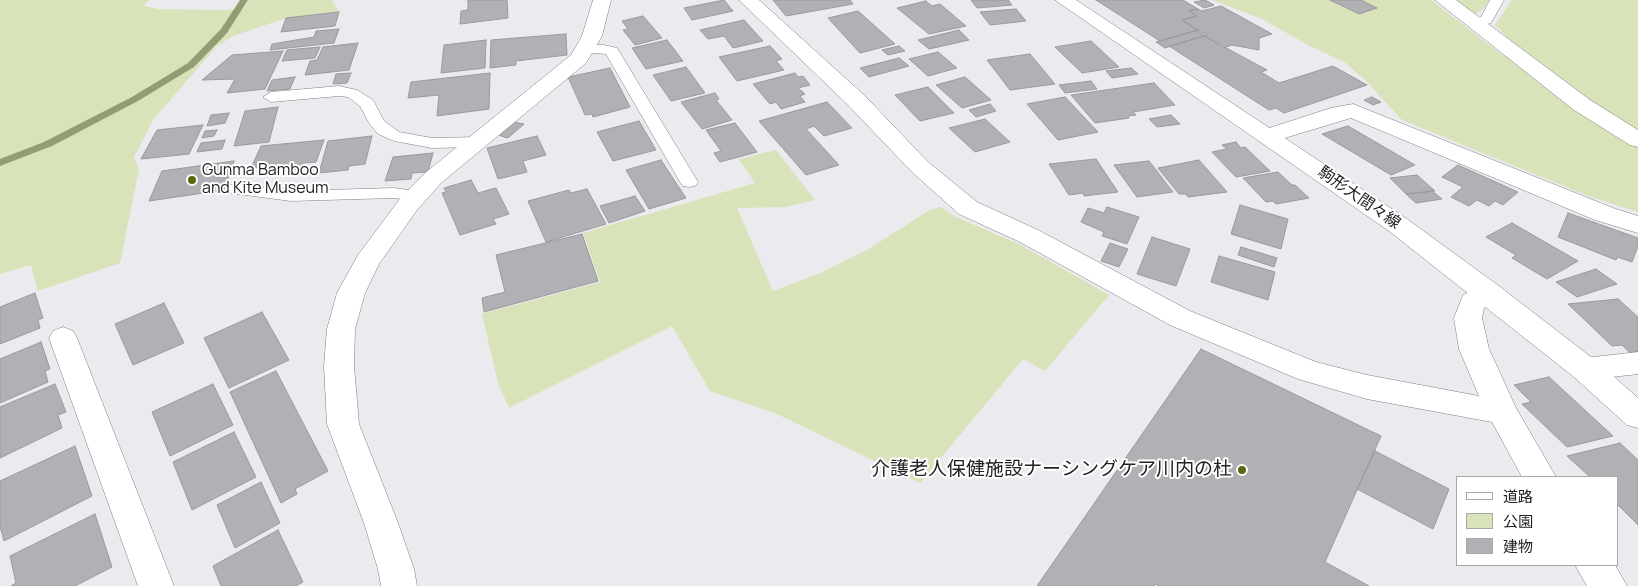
<!DOCTYPE html>
<meta charset="utf-8">
<style>
body{margin:0}
#map{position:relative;width:1638px;height:586px;overflow:hidden;background:#ebeaee;font-family:Manrope,"Noto Sans JP",sans-serif}
canvas{display:block}
.legend{position:absolute;left:1456px;top:476px;width:162px;height:90px;box-sizing:border-box;background:#fff;border:1px solid #a7a7a7;margin:0;padding:6px 9px;list-style:none;font-size:15px;color:#222224}
.legend li{display:flex;align-items:center;gap:10px;height:25px}
.legend b{width:25px;border:1px solid #a7a7a7}
</style>
<div id="map">
<canvas width="1638" height="586"></canvas>
<ul class="legend">
<li><b style="height:6px;background:#fff"></b>道路</li>
<li><b style="height:14px;background:#d9e3ba"></b>公園</li>
<li><b style="height:14px;background:#b1b1b5"></b>建物</li>
</ul>
</div>
<script>
const ctx = document.querySelector('canvas').getContext('2d');
ctx.lineJoin = 'round';
function paint(path, color) { ctx.fillStyle = color; ctx.fill(path, 'evenodd'); }
const toPath = rows => new Path2D(rows.map(r => 'M' + r).join(''));
function strokePath(path, color, width, dash) { ctx.strokeStyle = color; ctx.lineWidth = width; ctx.lineCap = dash ? 'butt' : 'round'; ctx.setLineDash(dash || []); ctx.stroke(path); }
function label(font, color, halo, rows, align = 'center') {
  ctx.font = font + ' Manrope,"Noto Sans JP",sans-serif'; ctx.lineWidth = 4; ctx.setLineDash([]); ctx.textBaseline = 'middle'; ctx.strokeStyle = halo; ctx.fillStyle = color; for (const [text, x, y, turn = 0] of rows) {
    ctx.save(); ctx.translate(x, y); ctx.rotate((+turn || 0) * Math.PI / 180); ctx.textAlign = isNaN(turn) ? turn : align; if (halo) ctx.strokeText(text, 0, 0); ctx.fillText(text, 0, 0); ctx.restore();
  }
}
paint(toPath([
 [0,0,149,0,143,6,158,9,223,10,243,9,249,0,332,0,339,12,286,18,233,36,217,46,153,120,134,157,139,169,120,263,38,291,31,265,0,274],
 [1212,0,1431,0,1502,55,1521,51,1495,25,1512,0,1638,0,1638,212,1588,196,1402,120,1369,84,1346,63,1308,45,1262,19],
 [1451,0,1489,0,1485,7,1474,15],
 [776,150,815,200,786,207,737,208,773,291,818,274,867,250,928,211,940,207,956,217,1021,245,1109,295,1045,371,1023,359,920,483,777,414,710,391,672,326,509,408,498,383,482,314,600,282,583,233,755,183,739,159]
]), '#d9e3ba');
paint(toPath([
 [240,0,248,0,227,33,194,67,138,101,52,146,0,166,0,159,44,142,132,97,188,63,221,29,240,0]
]), '#939d75');
const building = toPath([
 [468,0,507,0,508,18,460,24,461,11,468,10,468,0],
 [724,0,733,11,692,20,684,8,724,0],
 [773,0,850,0,853,4,786,16,773,0],
 [971,0,1008,0,1012,5,977,8,971,0],
 [1096,0,1183,0,1198,9,1189,11,1197,16,1182,20,1198,30,1160,41,1096,0],
 [1205,0,1214,5,1204,8,1194,2,1205,0],
 [1330,0,1361,0,1377,8,1359,14,1330,0],
 [926,1,932,6,940,4,966,26,929,34,897,8,926,1],
 [1221,6,1272,34,1259,38,1259,50,1232,45,1223,48,1182,20,1197,16,1189,11,1198,9,1202,11,1221,6],
 [1016,9,1026,21,990,25,980,12,1016,9],
 [858,11,895,44,860,53,828,18,858,11],
 [339,12,335,26,281,32,286,18,339,12],
 [643,16,662,38,635,45,623,30,628,29,622,21,643,16],
 [744,20,763,41,733,48,724,36,708,39,700,30,744,20],
 [339,29,334,43,270,50,272,44,314,37,316,31,339,29],
 [959,30,969,40,929,49,918,40,959,30],
 [1198,30,1207,35,1165,48,1156,42,1198,30],
 [566,34,567,55,516,61,516,65,490,68,491,40,566,34],
 [1204,36,1267,70,1261,72,1279,83,1333,66,1367,85,1284,113,1276,108,1269,110,1169,46,1204,36],
 [486,40,485,68,441,73,444,45,486,40],
 [667,40,683,61,646,69,632,48,667,40],
 [1091,41,1119,67,1082,73,1055,47,1091,41],
 [358,43,349,70,305,75,310,61,317,60,323,47,358,43],
 [770,46,782,59,776,61,784,70,737,81,719,57,770,46],
 [899,46,905,51,888,55,882,50,899,46],
 [320,47,315,58,282,61,287,50,320,47],
 [283,51,265,89,227,93,235,79,202,80,232,55,283,51],
 [938,52,957,68,928,76,909,59,938,52],
 [1030,54,1055,84,1010,90,987,60,1030,54],
 [899,58,909,66,869,77,860,68,899,58],
 [686,67,705,93,671,101,653,75,686,67],
 [610,68,630,107,593,117,592,114,585,115,568,77,610,68],
 [1131,68,1138,74,1112,78,1106,71,1131,68],
 [351,73,347,83,333,84,336,74,351,73],
 [490,73,489,109,437,116,439,95,408,98,411,82,490,73],
 [795,73,798,77,803,76,810,85,798,88,805,94,800,96,805,102,781,109,776,102,770,104,753,84,795,73],
 [295,77,290,89,267,91,272,80,295,77],
 [965,77,991,100,962,108,936,85,965,77],
 [1091,81,1097,89,1065,93,1059,85,1091,81],
 [1154,83,1175,105,1133,112,1136,115,1128,116,1129,118,1095,123,1071,95,1154,83],
 [928,87,954,113,920,121,895,95,928,87],
 [715,93,719,99,716,100,732,120,702,129,681,102,715,93],
 [1065,97,1098,132,1058,140,1027,104,1065,97],
 [1372,97,1381,102,1373,105,1364,100,1372,97],
 [827,102,852,128,824,136,814,126,806,129,839,165,806,175,759,121,827,102],
 [990,104,996,111,976,117,969,110,990,104],
 [278,107,269,142,234,146,245,111,278,107],
 [229,113,225,123,207,126,211,115,229,113],
 [1171,115,1180,124,1157,127,1149,119,1171,115],
 [985,119,1010,142,975,152,949,128,985,119],
 [639,121,656,150,613,161,597,132,639,121],
 [514,122,524,124,508,138,498,135,514,122],
 [735,123,757,152,720,162,714,153,721,151,706,130,735,123],
 [203,125,189,154,141,159,157,130,203,125],
 [1348,126,1415,165,1391,175,1322,134,1348,126],
 [217,130,214,136,202,138,205,131,217,130],
 [372,136,365,164,349,166,348,170,319,173,328,141,372,136],
 [537,136,546,155,523,161,527,172,498,179,487,148,537,136],
 [225,140,222,149,197,152,201,143,225,140],
 [324,140,316,162,303,163,301,169,282,171,284,165,251,168,261,146,324,140],
 [1236,142,1241,148,1245,147,1270,171,1236,177,1212,152,1227,149,1222,145,1236,142],
 [433,153,428,172,412,173,411,179,385,181,393,157,433,153],
 [1096,159,1118,192,1084,196,1083,193,1069,195,1049,164,1096,159],
 [661,160,686,198,649,209,626,170,661,160],
 [1199,160,1227,192,1188,197,1186,194,1179,194,1158,168,1199,160],
 [234,161,224,190,149,201,162,171,234,161],
 [1149,161,1173,192,1137,197,1114,165,1149,161],
 [1458,165,1518,192,1503,205,1495,201,1489,206,1477,200,1469,206,1451,197,1463,187,1442,177,1458,165],
 [1278,172,1292,185,1295,185,1309,198,1276,204,1273,201,1266,202,1243,178,1278,172],
 [1417,175,1435,191,1406,194,1390,178,1417,175],
 [471,180,478,193,496,188,509,214,493,219,496,224,460,235,442,193,446,192,444,188,471,180],
 [587,189,606,224,546,242,528,201,569,190,571,193,587,189],
 [1432,191,1442,199,1416,203,1406,194,1432,191],
 [635,196,645,211,609,223,600,206,635,196],
 [1240,205,1288,219,1281,249,1231,234,1240,205],
 [1107,207,1139,217,1127,244,1102,236,1104,232,1081,222,1088,208,1104,213,1107,207],
 [1568,213,1638,238,1638,246,1632,262,1617,257,1616,260,1558,237,1568,213],
 [1512,223,1578,261,1547,279,1512,258,1516,255,1486,237,1512,223],
 [582,234,598,281,484,312,482,298,505,292,496,255,582,234],
 [1152,237,1190,249,1176,286,1137,274,1152,237],
 [1110,243,1128,249,1119,267,1101,261,1110,243],
 [1241,247,1277,258,1274,267,1238,255,1241,247],
 [1219,256,1275,272,1268,300,1211,282,1219,256],
 [1596,269,1617,284,1577,297,1556,282,1596,269],
 [35,293,43,318,38,320,40,328,0,344,0,307,35,293],
 [1618,299,1638,317,1638,352,1630,353,1622,345,1612,346,1568,304,1618,299],
 [164,303,184,343,133,365,115,324,164,303],
 [262,312,289,360,229,388,204,338,262,312],
 [41,342,50,369,45,371,48,382,0,403,0,359,41,342],
 [1201,349,1381,436,1325,562,1369,586,1159,586,1155,584,1154,586,1037,586,1201,349],
 [276,371,328,471,295,489,297,494,281,503,230,392,276,371],
 [1549,377,1613,436,1567,447,1522,404,1531,402,1514,385,1549,377],
 [55,384,66,412,58,415,62,428,0,458,0,407,55,384],
 [213,384,233,425,170,456,152,412,213,384],
 [234,432,256,477,192,510,173,462,234,432],
 [1620,443,1638,460,1638,525,1617,504,1617,477,1590,477,1567,456,1620,443],
 [75,446,92,496,4,541,0,526,0,481,75,446],
 [1375,451,1449,489,1433,529,1357,489,1375,451],
 [261,482,280,523,235,548,217,505,261,482],
 [95,514,112,567,75,586,11,586,16,583,10,556,95,514],
 [278,530,303,582,296,586,221,586,213,566,278,530]
]);
paint(building, '#b1b1b5');
strokePath(building, '#9a999d', 1);
const lane = toPath([
 [1490,0,1504,0,1491,23,1476,27,1471,26,1469,23,1471,20,1481,17,1490,0],
 [586,45,604,45,617,48,698,182,695,186,689,187,683,186,680,182,606,54,581,52,579,49,586,45],
 [339,86,357,90,373,100,384,121,399,132,432,138,479,137,485,138,487,142,485,146,479,147,432,148,394,141,378,134,369,123,360,106,348,97,339,96,271,102,263,97,271,92,339,86],
 [236,184,291,191,394,188,423,192,426,196,423,200,417,201,394,198,291,201,230,193,227,189,230,185,236,184]
]);
const street = toPath([
 [593,0,611,0,602,36,586,63,441,183,417,210,379,264,365,293,355,329,354,366,359,424,398,523,414,569,417,586,381,586,378,569,364,523,327,424,324,366,327,329,337,293,358,255,399,200,425,173,571,55,582,36,593,0],
 [739,0,759,0,864,95,928,162,977,202,1038,230,1190,311,1316,362,1367,375,1479,396,1459,349,1454,318,1463,295,1489,283,1499,286,1503,293,1499,300,1484,308,1482,318,1489,349,1516,408,1556,477,1522,477,1492,422,1367,399,1298,379,1170,325,1020,242,959,214,912,172,848,105,739,0],
 [1435,0,1456,0,1590,100,1638,130,1638,147,1630,145,1574,110,1435,0],
 [1353,104,1613,208,1638,216,1638,233,1595,220,1351,118,1268,143,1260,141,1257,136,1260,131,1331,108,1353,104],
 [63,327,73,331,77,338,174,586,138,586,49,338,53,331,63,327],
 [1638,352,1638,374,1585,380,1574,377,1570,369,1574,361,1585,358,1638,352],
 [1575,565,1615,565,1627,586,1587,586,1575,565]
]);
const secondary = toPath([
 [1055,0,1076,0,1407,219,1499,286,1596,361,1638,398,1638,428,1627,425,1574,377,1389,231,1055,0]
]);
strokePath(lane, '#7f7e82', 1);
strokePath(street, '#7f7e82', 1);
strokePath(secondary, '#7f7e82', 1);
paint(lane, '#fff');
paint(street, '#fff');
paint(secondary, '#fff');
for (const [x, y, r, color] of [
 [192,180,5,"#596811"],
 [1242,470,5,"#596811"]
]) { const dot = new Path2D(); dot.arc(x, y, r, 0, 2 * Math.PI); ctx.fillStyle = color; ctx.fill(dot); strokePath(dot, '#fff', 2); }
label('16px', '#222224', '#fff', [
 ["Gunma Bamboo",202,171],
 ["and Kite Museum",202,189]
], 'left');
label('16px', '#222224', '#fff', [
 ["駒形大間々線",1359,198,35]
]);
label('19px', '#222224', '#fff', [
 ["介護老人保健施設ナーシングケア川内の杜",1232,470]
], 'right');
</script>
